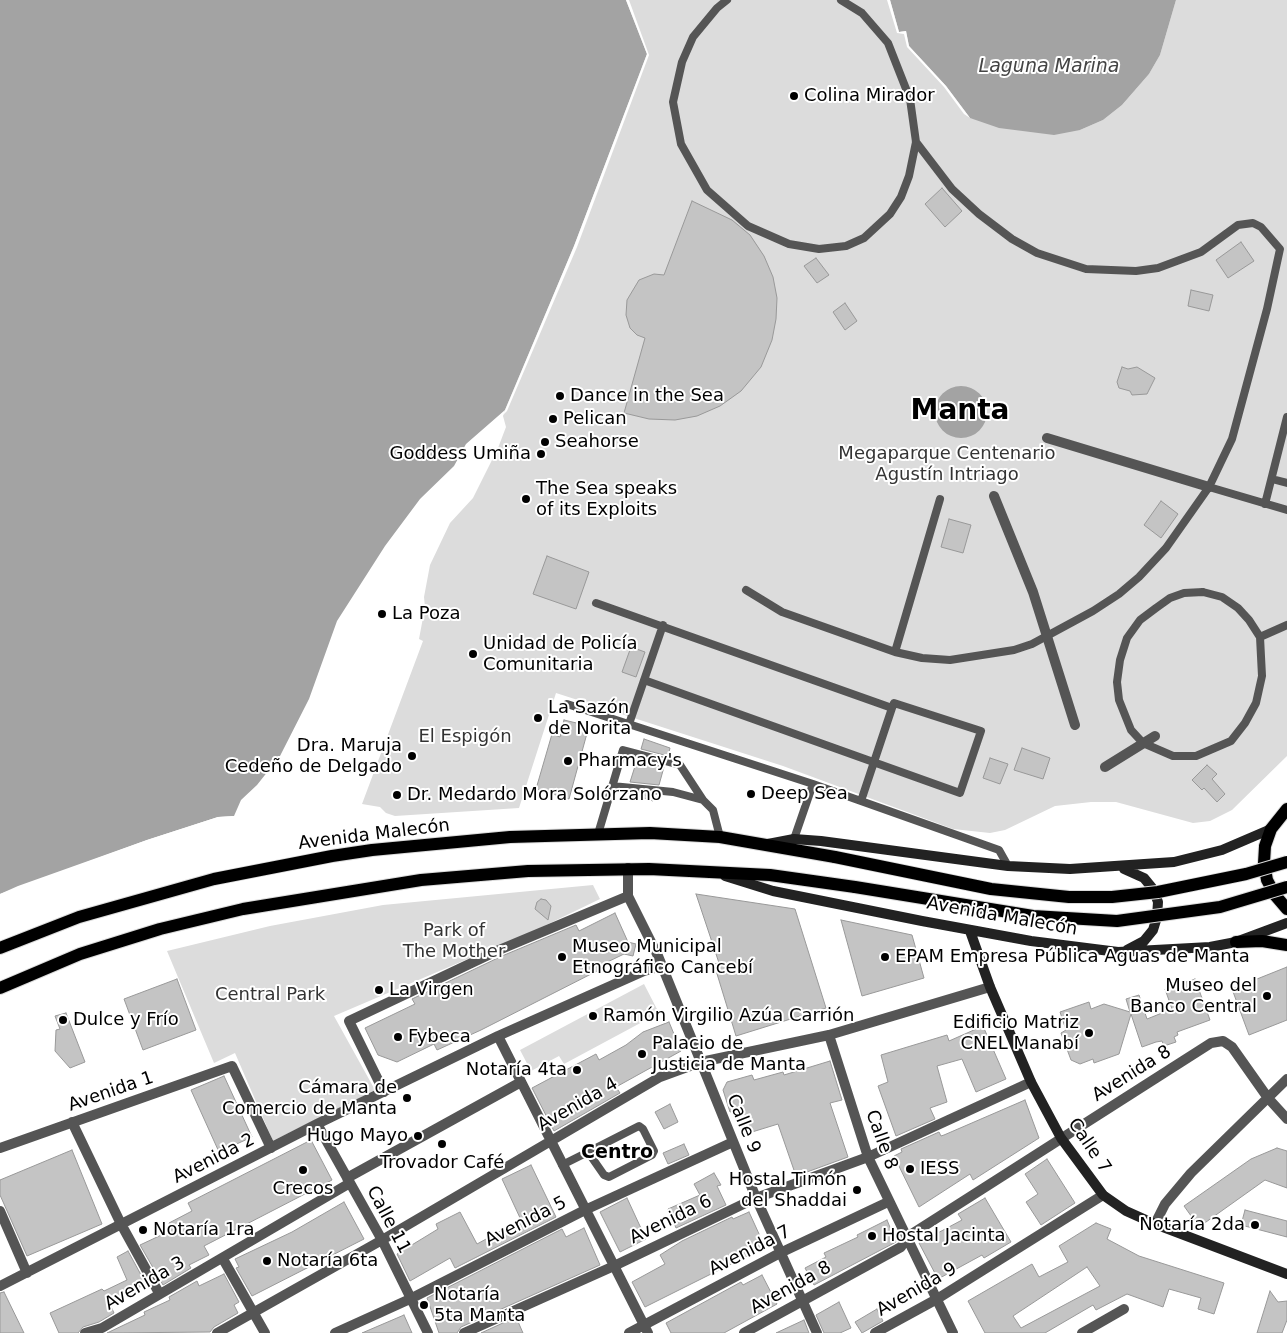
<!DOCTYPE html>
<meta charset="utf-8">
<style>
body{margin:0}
canvas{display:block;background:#fff}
</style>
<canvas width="1287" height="1333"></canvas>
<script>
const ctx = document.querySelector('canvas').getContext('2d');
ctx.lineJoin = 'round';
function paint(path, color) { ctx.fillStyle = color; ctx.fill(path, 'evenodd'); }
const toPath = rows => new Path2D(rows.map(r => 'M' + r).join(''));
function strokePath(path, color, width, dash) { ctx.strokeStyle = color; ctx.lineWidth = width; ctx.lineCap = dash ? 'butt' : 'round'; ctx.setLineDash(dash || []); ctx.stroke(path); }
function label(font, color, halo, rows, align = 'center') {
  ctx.font = font + ' "DejaVu Sans",sans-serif'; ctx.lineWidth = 4; ctx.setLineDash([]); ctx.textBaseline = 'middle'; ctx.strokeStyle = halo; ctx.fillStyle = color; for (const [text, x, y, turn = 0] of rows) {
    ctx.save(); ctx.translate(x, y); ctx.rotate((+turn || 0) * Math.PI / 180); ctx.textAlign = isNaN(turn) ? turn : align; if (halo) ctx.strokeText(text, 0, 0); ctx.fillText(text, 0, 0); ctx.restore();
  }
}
paint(toPath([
 [626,0,890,0,899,32,906,31,922,60,946,86,970,118,1080,130,1103,120,1122,105,1149,74,1160,55,1176,0,1287,0,1287,756,1232,810,1210,821,1193,823,1116,802,1091,802,1055,806,1005,830,990,833,953,829,783,766,556,693,519,808,395,816,386,813,380,807,362,804,423,641,419,639,425,607,424,597,430,565,450,523,473,498,498,448,506,427,503,416,505,410,647,54],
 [593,885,600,899,538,929,334,1016,375,1090,273,1141,235,1053,214,1063,167,951,270,926,383,905],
 [644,984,659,1013,564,1064,559,1056,531,1071,520,1050]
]), '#dcdcdc');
paint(toPath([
 [0,0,626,0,647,54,574,246,505,410,466,444,454,466,420,499,385,546,337,621,309,699,280,756,257,785,241,800,234,816,218,817,147,840,0,894],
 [890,0,1176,0,1160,55,1149,74,1122,105,1103,120,1080,130,1054,135,999,128,970,118,946,86,909,46,906,31,899,32],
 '935 412a26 26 0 1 1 52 0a26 26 0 1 1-52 0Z'
]), '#a3a3a3');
paint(toPath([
 [626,0,629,0,649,55,577,247,507,411,503,415,574,246,647,54],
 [887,0,890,0,899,32,906,31,909,46,946,86,970,118,964,114,944,87,907,47,904,34,897,33],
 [234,816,234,818,219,819,147,842,0,896,0,894,18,886,147,840,218,817]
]), '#fff');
const building = toPath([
 [942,188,962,211,945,227,925,204,942,188],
 [692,201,732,220,750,235,764,256,773,277,777,298,776,319,772,340,761,367,741,391,720,406,697,416,675,420,649,419,624,413,645,338,637,335,630,328,626,315,627,300,639,280,654,274,664,275,692,201],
 [1241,242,1254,261,1228,278,1216,260,1241,242],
 [816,258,829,275,817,283,804,266,816,258],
 [1191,290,1213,295,1209,311,1188,306,1191,290],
 [845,303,857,321,845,330,833,312,845,303],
 [1122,367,1128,369,1137,367,1155,378,1147,394,1132,395,1130,391,1119,388,1117,382,1122,367],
 [1161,501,1178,514,1161,538,1144,525,1161,501],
 [949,519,971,525,963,553,941,547,949,519],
 [547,556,589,572,576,609,533,594,547,556],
 [631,647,645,652,636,677,622,672,631,647],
 [564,720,589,726,569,799,536,789,552,734,560,737,564,720],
 [644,739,670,748,668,756,641,749,644,739],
 [1022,748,1050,758,1043,779,1014,770,1022,748],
 [990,758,1008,764,1000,784,983,778,990,758],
 [637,760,664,767,659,785,630,782,637,760],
 [1207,765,1217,774,1212,779,1225,794,1217,802,1204,788,1202,790,1192,780,1207,765],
 [628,793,655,796,653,801,628,793],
 [696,894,795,909,826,1008,736,1036,714,964,719,963,696,894],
 [541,899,546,900,551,906,548,920,535,909,537,902,541,899],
 [615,913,628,942,636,944,633,956,624,954,597,967,599,970,481,1030,437,1050,434,1044,397,1062,378,1055,365,1028,415,1004,412,999,502,956,576,925,579,931,615,913],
 [841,920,912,935,924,978,862,996,841,920],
 [1287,967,1287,1020,1249,1035,1232,989,1287,967],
 [177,979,196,1030,143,1050,124,999,177,979],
 [1195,979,1210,1020,1177,1032,1178,1035,1174,1037,1176,1042,1164,1046,1162,1041,1156,1042,1142,1047,1131,1014,1119,1054,1094,1063,1093,1059,1080,1064,1071,1060,1061,1033,1066,1030,1060,1012,1089,1002,1091,1009,1104,1004,1130,1012,1126,999,1139,995,1147,1019,1172,1009,1165,989,1195,979],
 [66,1013,85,1062,70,1068,55,1051,56,1030,60,1029,55,1016,66,1013],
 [669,1022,681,1051,616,1087,620,1093,554,1131,532,1088,596,1054,599,1060,626,1045,643,1032,669,1022],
 [983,1026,1006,1079,976,1092,962,1059,937,1066,947,1102,930,1108,935,1119,896,1136,878,1086,888,1082,881,1055,947,1035,949,1041,983,1026],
 [830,1061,842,1100,830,1103,848,1157,796,1176,778,1124,752,1132,742,1108,730,1112,723,1090,727,1082,752,1075,754,1080,783,1072,784,1075,830,1061],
 [224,1076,252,1137,219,1152,191,1090,224,1076],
 [1025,1100,1039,1138,973,1180,970,1174,919,1207,894,1156,902,1152,901,1149,939,1132,941,1136,944,1135,1025,1100],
 [670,1104,678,1122,664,1129,655,1112,670,1104],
 [311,1140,332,1180,204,1246,209,1255,189,1265,191,1268,163,1285,140,1245,172,1230,169,1223,192,1211,188,1203,311,1140],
 [684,1144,689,1155,668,1164,663,1153,684,1144],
 [1277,1148,1287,1151,1287,1188,1265,1180,1199,1227,1184,1206,1251,1159,1277,1148],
 [72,1150,102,1224,27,1256,0,1195,0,1180,72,1150],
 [1047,1159,1075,1203,1041,1225,1026,1202,1038,1194,1025,1174,1047,1159],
 [531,1165,556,1217,455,1268,450,1258,410,1281,397,1254,438,1229,436,1224,460,1212,477,1244,521,1220,502,1179,531,1165],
 [714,1173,721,1185,717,1186,726,1205,676,1228,668,1209,700,1195,694,1184,714,1173],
 [627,1198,646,1239,620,1252,600,1212,627,1198],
 [985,1198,1011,1242,984,1258,982,1255,938,1279,919,1243,962,1220,958,1214,985,1198],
 [344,1202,364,1239,252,1296,236,1268,239,1267,235,1259,292,1232,344,1202],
 [1245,1210,1287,1221,1287,1237,1241,1225,1245,1210],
 [749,1212,765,1247,645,1307,632,1282,665,1264,660,1255,682,1241,732,1217,733,1219,749,1212],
 [887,1220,896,1242,814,1285,805,1268,826,1257,824,1253,858,1237,857,1235,887,1220],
 [1096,1223,1111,1229,1107,1239,1139,1256,1224,1283,1214,1314,1198,1309,1201,1298,1169,1289,1163,1307,1127,1294,1096,1310,1093,1305,1045,1333,985,1333,968,1301,1032,1264,1039,1277,1068,1262,1059,1246,1096,1223],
 [1087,1267,1100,1286,1021,1328,1013,1316,1087,1267],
 [584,1228,600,1265,461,1327,457,1333,439,1333,427,1298,562,1229,566,1237,584,1228],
 [128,1251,146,1284,109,1302,114,1313,99,1322,83,1327,78,1333,59,1333,50,1313,102,1289,104,1291,127,1280,117,1257,128,1251],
 [224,1274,239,1302,234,1305,238,1313,214,1327,210,1332,107,1333,145,1315,144,1312,170,1300,169,1297,197,1281,199,1286,224,1274],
 [762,1275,777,1304,724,1333,671,1333,666,1323,741,1282,743,1285,762,1275],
 [1270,1291,1278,1302,1287,1301,1287,1320,1282,1333,1257,1333,1270,1291],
 [4,1292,24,1333,0,1333,0,1293,4,1292],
 [839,1302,851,1328,840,1333,824,1333,816,1315,839,1302],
 [877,1309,883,1321,862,1333,855,1322,877,1309],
 [404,1315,412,1333,362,1333,404,1315],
 [516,1317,523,1333,481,1333,516,1317],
 [804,1320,809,1333,776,1333,804,1320]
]);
paint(building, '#c4c4c4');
strokePath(building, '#999', 1);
const primary = toPath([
 [1287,809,1271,829,1265,846,1264,863,1267,880,1275,895,1287,909],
 [1236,942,1262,941,1287,945],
 [0,948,79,917,214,879,332,856,372,850,510,837,650,833,720,837,835,857],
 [0,988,80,954,160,929,243,909,421,880,528,871,649,869,770,875,855,887]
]);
strokePath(primary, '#dbdbdb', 14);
strokePath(toPath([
 [727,0,717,8,693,37,682,62,673,102,681,144,707,190,748,226,789,244,819,249,846,246,864,238,890,214,901,197,909,176,916,142,910,99,888,43,862,13,841,0],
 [1272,479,1287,483],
 [1209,487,1287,510],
 [1265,504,1287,417],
 [746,590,782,612,895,652,922,658,950,660,1014,650,1032,644,1093,611,1119,594,1139,577,1166,548,1209,487,1232,439,1267,309,1280,249,1261,227,1253,223,1238,225,1201,252,1158,268,1136,271,1086,269,1037,253,1012,239,979,214,952,189,916,142],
 [1203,592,1222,597,1238,608,1249,620,1260,637,1262,676,1256,703,1245,723,1231,741,1196,756,1173,756,1143,743,1131,730,1119,700,1117,682,1120,660,1127,638,1140,620,1156,608,1170,598,1184,593,1203,592],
 [596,603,892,708,894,703,981,731,960,793,644,680],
 [1260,637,1287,625],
 [895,652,940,499],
 [567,704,813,784,999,850,1008,866],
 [629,724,663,625],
 [612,786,673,792,703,800,713,810,720,837],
 [861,801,892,708],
 [598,834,623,750,680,765,703,800],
 [794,839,813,784],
 [562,1165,588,1152,639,1126,643,1129,654,1151,652,1155,609,1177,604,1175,588,1152]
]), '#555', 8);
strokePath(toPath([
 [1047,438,1209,487],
 [994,496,1033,592,1075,725],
 [1105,767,1155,736],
 [628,868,628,896,658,956,756,1198,817,1333],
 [829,1035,868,1157,953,1333],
 [498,1036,648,1333],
 [384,1092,349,1021,499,950,628,896],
 [72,1122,121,1224,159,1293],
 [317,1124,382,1240,428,1333],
 [0,1148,232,1066,271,1148],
 [347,1178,521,1082],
 [0,1211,27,1273],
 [1155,1224,1165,1204,1191,1173,1287,1079],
 [223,1259,265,1333],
 [0,1286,317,1124,498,1036,644,971,662,966],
 [85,1333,102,1328,350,1183],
 [217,1333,382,1240,660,1077,701,1062,829,1035,990,987],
 [335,1333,410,1299,585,1210,733,1142],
 [464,1333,614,1266,756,1198,868,1157,1031,1082],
 [629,1333,780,1253,888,1202],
 [744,1333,901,1247,907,1237,1211,1043,1223,1041,1232,1047,1268,1098,1287,1119],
 [875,1333,937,1299,1103,1195],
 [1082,1333,1124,1309]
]), '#555', 10);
strokePath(toPath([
 [768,844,794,839,821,841,1008,866,1070,869,1174,862,1222,850,1271,829],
 [1124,869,1144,878,1153,889,1158,902,1157,917,1153,930,1144,941,1127,950],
 [725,876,773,891,922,921,1031,941,1118,952,1210,947,1236,942,1287,923],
 [970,931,990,987,1031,1082,1061,1138,1103,1195,1126,1211,1155,1224,1287,1274]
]), '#222', 10);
strokePath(primary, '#000', 12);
const primaryBridge = toPath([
 [835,857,991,889,1069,897,1112,897,1158,892,1246,874,1287,862],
 [855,887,1033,916,1117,921,1220,907,1287,887]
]);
strokePath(primaryBridge, '#dbdbdb', 14, []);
strokePath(primaryBridge, '#000', 12);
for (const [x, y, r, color] of [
 [794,96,5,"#000"],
 [560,396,5,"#000"],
 [553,419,5,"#000"],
 [545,442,5,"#000"],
 [541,454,5,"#000"],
 [526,499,5,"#000"],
 [382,614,5,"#000"],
 [473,654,5,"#000"],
 [538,718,5,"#000"],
 [412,756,5,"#000"],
 [568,761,5,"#000"],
 [751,794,5,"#000"],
 [397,795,5,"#000"],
 [562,957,5,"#000"],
 [885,957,5,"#000"],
 [379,990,5,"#000"],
 [1267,996,5,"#000"],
 [593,1016,5,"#000"],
 [63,1020,5,"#000"],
 [1089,1033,5,"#000"],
 [398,1037,5,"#000"],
 [642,1054,5,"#000"],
 [577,1070,5,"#000"],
 [407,1098,5,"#000"],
 [418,1136,5,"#000"],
 [442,1144,5,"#000"],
 [910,1169,5,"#000"],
 [303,1170,5,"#000"],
 [857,1190,5,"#000"],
 [1255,1225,5,"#000"],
 [143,1230,5,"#000"],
 [872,1236,5,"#000"],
 [267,1261,5,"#000"],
 [424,1305,5,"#000"]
]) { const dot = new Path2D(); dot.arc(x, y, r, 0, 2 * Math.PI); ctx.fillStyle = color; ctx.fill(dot); strokePath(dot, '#fff', 2); }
label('18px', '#000', '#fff', [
 ["Colina Mirador",804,96],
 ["Dance in the Sea",570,396],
 ["Pelican",563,419],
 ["Seahorse",555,442],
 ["Goddess Umiña",531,454,"right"],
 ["The Sea speaks",536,489],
 ["of its Exploits",536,510],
 ["La Poza",392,614],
 ["Unidad de Policía",483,644],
 ["Comunitaria",483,665],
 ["La Sazón",548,708],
 ["de Norita",548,729],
 ["Dra. Maruja",402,746,"right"],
 ["Cedeño de Delgado",402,767,"right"],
 ["Pharmacy's",578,761],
 ["Deep Sea",761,794],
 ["Dr. Medardo Mora Solórzano",407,795],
 ["Museo Municipal",572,947],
 ["Etnográfico Cancebí",572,968],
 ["EPAM Empresa Pública Aguas de Manta",895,957],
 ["Museo del",1257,986,"right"],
 ["Banco Central",1257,1007,"right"],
 ["La Virgen",389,990],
 ["Ramón Virgilio Azúa Carrión",603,1016],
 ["Dulce y Frío",73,1020],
 ["Edificio Matriz",1079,1023,"right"],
 ["CNEL Manabí",1079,1044,"right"],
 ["Fybeca",408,1037],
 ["Palacio de",652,1044],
 ["Justicia de Manta",652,1065],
 ["Notaría 4ta",567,1070,"right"],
 ["Cámara de",397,1088,"right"],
 ["Comercio de Manta",397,1109,"right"],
 ["Hugo Mayo",408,1136,"right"],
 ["Trovador Café",442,1163,"center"],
 ["IESS",920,1169],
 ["Hostal Timón",847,1180,"right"],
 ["del Shaddai",847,1201,"right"],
 ["Crecos",303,1189,"center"],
 ["Notaría 2da",1245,1225,"right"],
 ["Notaría 1ra",153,1230],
 ["Hostal Jacinta",882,1236],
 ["Notaría 6ta",277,1261],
 ["Notaría",434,1295],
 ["5ta Manta",434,1316]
], 'left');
label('18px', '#333', '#fff', [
 ["Megaparque Centenario",947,454],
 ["Agustín Intriago",947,475],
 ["El Espigón",465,737],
 ["Park of",454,931],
 ["The Mother",454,952],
 ["Central Park",270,995]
]);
label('18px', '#000', '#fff', [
 ["Avenida Malecón",374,835,-7],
 ["Avenida Malecón",1002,917,10],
 ["Avenida 8",1132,1074,-32],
 ["Avenida 1",111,1092,-19],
 ["Avenida 4",578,1105,-30],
 ["Calle 9",743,1124,68],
 ["Calle 8",881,1140,70],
 ["Calle 7",1089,1146,56],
 ["Avenida 2",214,1159,-27],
 ["Calle 11",388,1220,62],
 ["Avenida 6",671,1220,-26],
 ["Avenida 5",526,1222,-27],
 ["Avenida 7",750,1251,-27],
 ["Avenida 3",145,1284,-30],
 ["Avenida 8",791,1288,-29],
 ["Avenida 9",917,1290,-30]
]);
label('italic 19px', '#444', '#fff', [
 ["Laguna Marina",1049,67]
]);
label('bold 19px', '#000', '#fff', [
 ["Centro",617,1153]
]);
label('bold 28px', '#000', '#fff', [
 ["Manta",960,412]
]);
</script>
